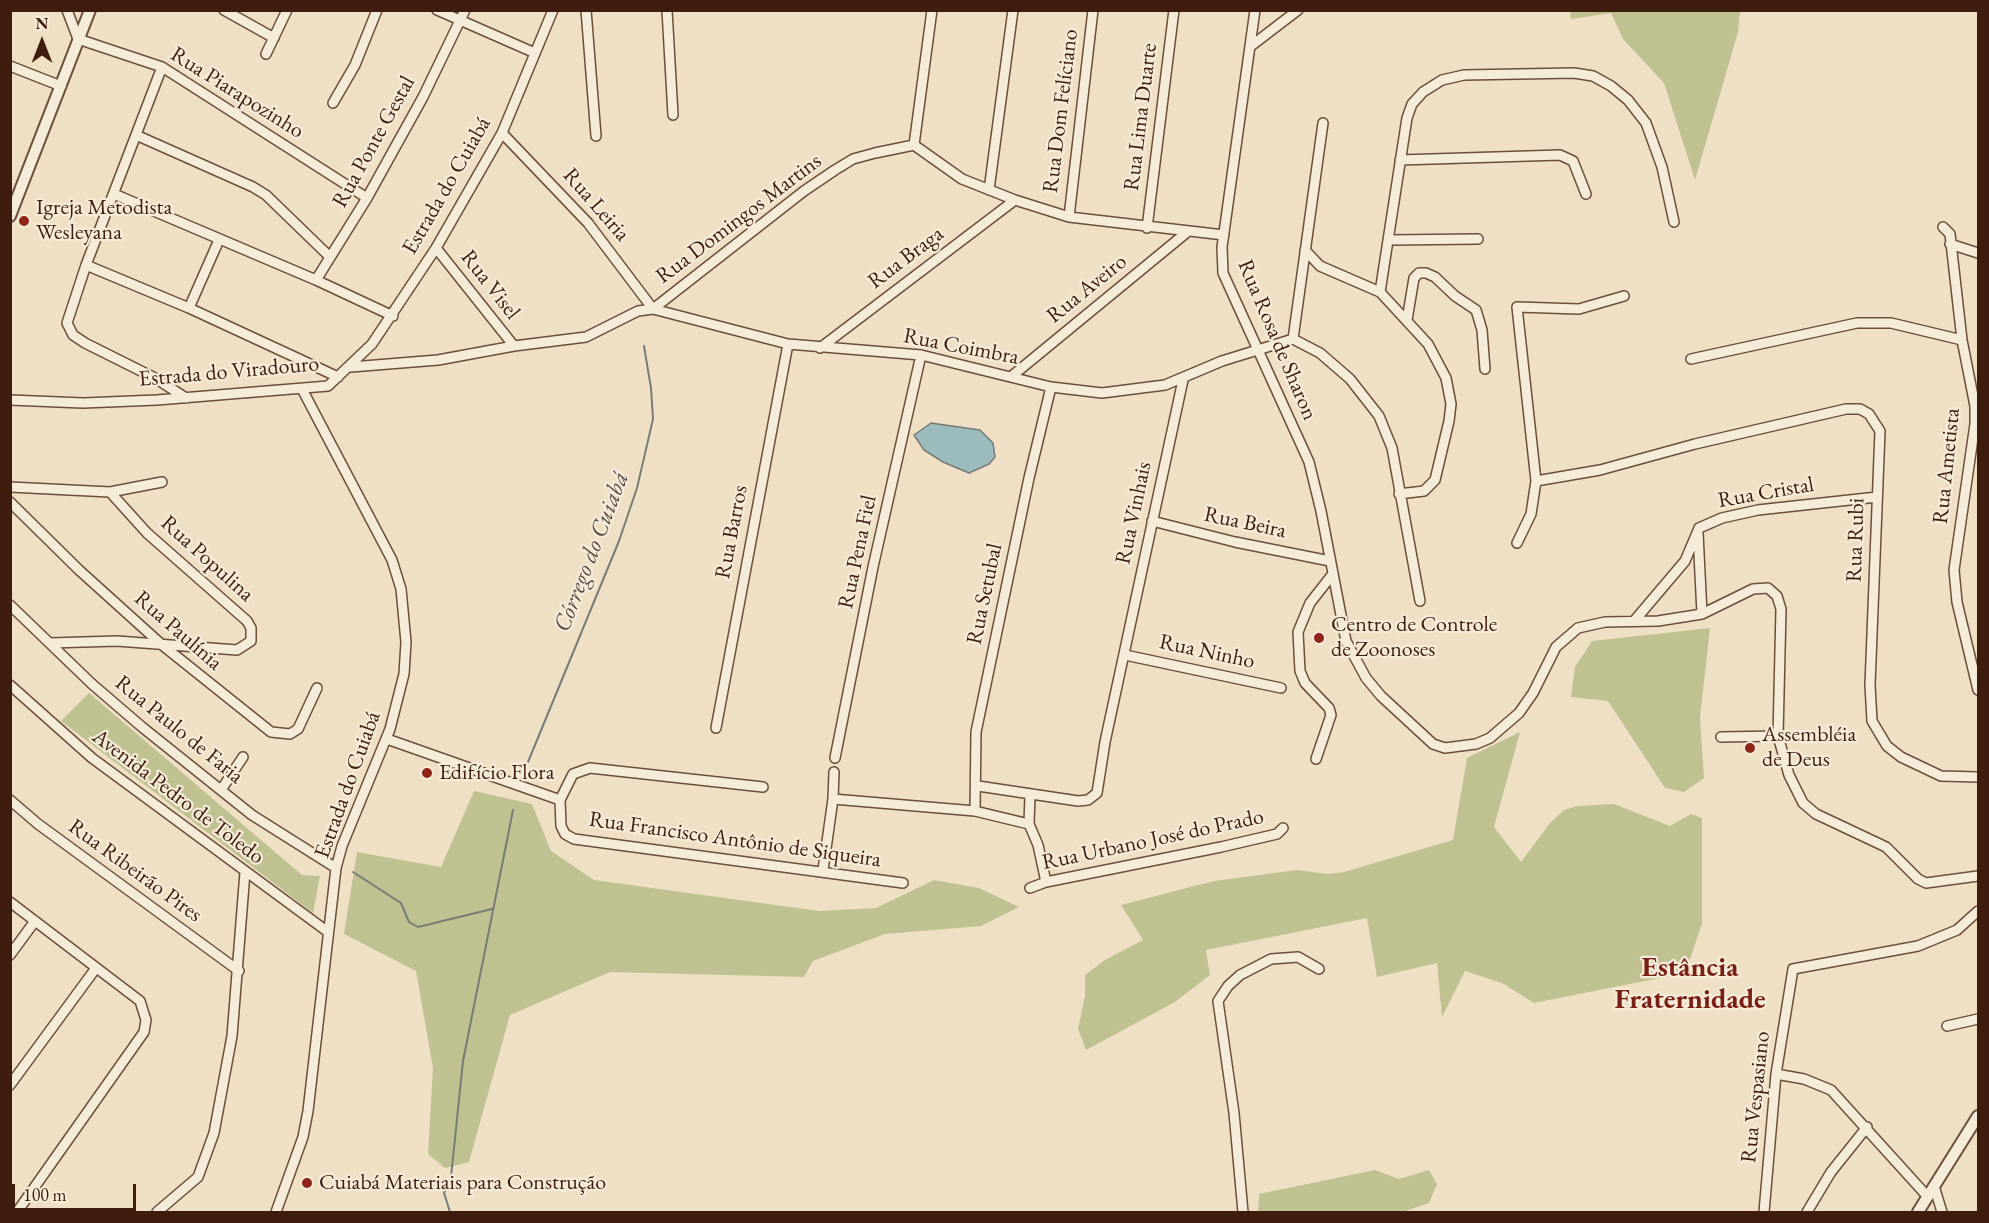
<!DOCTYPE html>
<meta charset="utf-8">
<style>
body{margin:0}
#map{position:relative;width:1989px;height:1223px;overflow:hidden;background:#efe0c5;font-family:"EB Garamond",serif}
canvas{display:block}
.frame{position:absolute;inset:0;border:12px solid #3f1d0e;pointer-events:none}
.north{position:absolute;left:12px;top:12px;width:60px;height:60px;-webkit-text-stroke:4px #f5ebd9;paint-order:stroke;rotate:0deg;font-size:16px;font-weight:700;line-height:24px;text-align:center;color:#3f1d0e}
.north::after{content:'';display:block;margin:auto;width:21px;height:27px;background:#3f1d0e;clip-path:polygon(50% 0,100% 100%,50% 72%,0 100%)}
.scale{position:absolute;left:12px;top:1184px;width:124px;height:27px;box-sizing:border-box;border:3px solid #3f1d0e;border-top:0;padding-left:8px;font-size:18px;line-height:21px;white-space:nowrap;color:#3f1d0e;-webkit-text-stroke:4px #f5ebd9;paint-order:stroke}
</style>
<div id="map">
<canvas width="1989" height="1223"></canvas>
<div class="frame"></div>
<div class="north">N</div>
<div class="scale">100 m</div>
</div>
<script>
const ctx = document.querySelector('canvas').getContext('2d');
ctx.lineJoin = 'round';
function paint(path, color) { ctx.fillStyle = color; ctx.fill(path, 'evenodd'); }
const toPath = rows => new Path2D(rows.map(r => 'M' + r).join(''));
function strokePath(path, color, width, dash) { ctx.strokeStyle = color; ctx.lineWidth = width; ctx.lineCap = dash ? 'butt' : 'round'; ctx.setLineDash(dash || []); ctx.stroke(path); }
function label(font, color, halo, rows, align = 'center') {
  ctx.font = font + ' "EB Garamond",serif'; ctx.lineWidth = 4.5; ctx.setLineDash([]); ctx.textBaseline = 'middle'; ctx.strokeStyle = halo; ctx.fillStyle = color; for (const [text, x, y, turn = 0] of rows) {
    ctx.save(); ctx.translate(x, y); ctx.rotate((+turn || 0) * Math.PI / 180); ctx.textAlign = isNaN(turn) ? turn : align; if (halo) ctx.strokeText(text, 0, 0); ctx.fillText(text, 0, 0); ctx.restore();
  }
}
paint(toPath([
 [1570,11,1740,11,1738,32,1695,180,1664,83,1623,39,1611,13,1571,19],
 [1710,628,1700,717,1704,778,1684,792,1665,788,1608,701,1571,697,1575,667,1592,641],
 [89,693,302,875,320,876,313,913,61,721],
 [1520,732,1494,827,1521,862,1550,823,1564,810,1578,806,1614,804,1670,826,1691,814,1702,818,1702,924,1685,973,1534,1003,1502,983,1465,971,1442,1017,1437,963,1377,977,1367,918,1206,950,1210,975,1175,1002,1086,1050,1078,1029,1085,996,1085,975,1105,960,1143,940,1121,905,1214,881,1297,870,1328,874,1344,872,1453,840,1467,758],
 [474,791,532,804,551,851,594,880,819,911,876,908,934,880,979,888,1019,907,981,926,885,934,813,961,804,977,610,972,510,1015,469,1162,445,1168,428,1154,433,1068,416,971,344,934,357,852,441,867],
 [1375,1170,1399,1179,1429,1170,1437,1184,1429,1203,1402,1212,1258,1212,1259,1194]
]), '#bfc191');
const water = toPath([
 [931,423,980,430,993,443,995,457,989,464,969,473,943,462,924,450,914,435,931,423]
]);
paint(water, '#9cbbbd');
strokePath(water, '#777c77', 1.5);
strokePath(toPath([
 [528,762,619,541,637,488,653,419,651,388,644,346],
 [353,872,401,903,409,922,418,927,492,909],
 [450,1212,444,1193,451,1177,463,1061,513,810]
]), '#777c77', 2);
const minor = toPath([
 [67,10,78,39,162,67,367,198],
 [224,10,274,38],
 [437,10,535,53],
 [586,10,596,136],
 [667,10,673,115],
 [1255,10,1222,247,1223,273,1309,462,1321,511,1346,641,1366,678,1381,696,1433,744,1445,748,1476,744,1490,738,1519,713,1533,693,1556,647,1578,628,1605,622,1658,621,1702,614,1753,589,1768,588,1777,596,1781,609,1778,736,1789,775,1803,803,1816,814,1886,847,1918,879,1926,883,1978,876],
 [1251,46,1298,10],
 [266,54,287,10],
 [10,66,61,86],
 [162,67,86,265,67,323,73,335,85,343,155,378,186,398],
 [333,103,355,65,377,10],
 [502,133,588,223,653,309],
 [136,135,253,187,266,195,330,257],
 [914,145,932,10],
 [1400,160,1560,155,1573,161,1586,194],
 [989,190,1013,10],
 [114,194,316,280,393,316],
 [1069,217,1093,10],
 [1943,227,1950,234,1962,340,1975,406,1975,424,1954,570,1957,602,1978,690],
 [1147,228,1174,10],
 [1390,240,1478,239],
 [1950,244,1978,253],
 [436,248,514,346],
 [1305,250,1320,266,1380,292,1428,344,1446,378,1451,404,1449,421,1435,480,1424,491,1399,494],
 [86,265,189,308,338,377],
 [316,280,367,198,423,97,465,10],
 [1380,292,1407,118,1412,104,1423,92,1442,80,1464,75,1574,73,1593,76,1611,86,1628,100,1646,123,1662,167,1674,222],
 [189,308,219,240],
 [653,309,804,191,835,170,853,159,875,153,914,145,962,179,1015,200,1069,217,1224,235],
 [1407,320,1414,278,1419,273,1426,273,1435,277,1455,296,1476,310,1482,330,1485,369],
 [1293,339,1323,123],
 [820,348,1015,200],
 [1691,359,1857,323,1891,323,1962,340],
 [351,367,438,360,514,346,586,337,638,311,653,309,788,344,921,355,1051,387,1102,393,1165,385,1222,361,1293,339,1320,353,1350,379,1379,416,1392,448,1420,601],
 [1012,376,1186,233],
 [10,400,83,403,157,400,328,386,372,344,436,248,502,133,553,10],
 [1536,481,1600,470,1695,444,1846,409,1860,409,1869,414,1880,431,1870,685,1872,721,1887,746,1901,757,1941,776,1978,777],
 [10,487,110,492,162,482],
 [10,502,79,570,161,644,271,732,290,734,298,729,317,688],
 [1152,521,1235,542,1330,561],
 [1699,528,1722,518,1758,510,1877,497],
 [1698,533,1702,614],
 [1517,543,1531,514,1536,481,1517,307,1579,309,1624,296],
 [10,605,92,684,142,727,252,815,336,868],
 [1635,620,1685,561,1699,528],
 [50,643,117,641,237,650,251,641,251,628,247,621,147,533,110,492],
 [1125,655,1281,688],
 [10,685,92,758,328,932],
 [716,728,788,344],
 [1721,737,1778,736],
 [387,739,560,800,561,826,565,834,574,839,903,883],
 [835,758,873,567,921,355],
 [1316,759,1331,715,1329,708,1305,683,1300,671,1298,632,1310,603,1332,575],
 [978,786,1078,801,1088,800,1097,793,1105,742,1183,380],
 [221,790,243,757],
 [1030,795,1029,824,1038,845,1046,882],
 [833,799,975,811,1029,824],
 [10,800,38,824,239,971],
 [560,800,573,774,590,768,763,787],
 [975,811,976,732,1029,478,1051,387],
 [823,870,833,799,834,772],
 [1030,888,1046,882,1221,847,1277,834,1283,828],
 [10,902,140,1001,146,1020,144,1032,17,1212],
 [10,955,35,921],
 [1947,1026,1978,1019],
 [1776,1074,1804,1079,1831,1090,1928,1197],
 [10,1085,96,968],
 [1934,1186,1942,1212],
 [157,1212,198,1177,214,1133,232,1036,245,872],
 [276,1212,303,1137,308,1111,336,868,342,846,390,729,404,674,406,642,401,589,392,560,302,389],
 [1243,1212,1234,1113,1218,1001,1228,986,1240,975,1271,959,1298,957,1319,969],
 [1764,1212,1776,1074,1793,969,1918,946,1957,930,1978,911],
 [1807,1212,1831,1172,1867,1127]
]);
const tertiary = toPath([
 [10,216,90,10],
 [1918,1212,1978,1116]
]);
strokePath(minor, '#6b4e3c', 12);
strokePath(tertiary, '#6b4e3c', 14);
strokePath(minor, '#f5ebd9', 9);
strokePath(tertiary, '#f5ebd9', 10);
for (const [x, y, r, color] of [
 [24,221,6,"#8f2418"],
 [1319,638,6,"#8f2418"],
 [1750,748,6,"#8f2418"],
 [427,773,6,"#8f2418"],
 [307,1183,6,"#8f2418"]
]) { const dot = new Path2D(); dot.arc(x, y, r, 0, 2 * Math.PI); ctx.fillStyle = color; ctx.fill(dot); strokePath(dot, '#f5ebd9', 2); }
label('22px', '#3f1d0e', '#f5ebd9', [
 ["Rua Piarapozinho",237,93,32],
 ["Rua Dom Felíciano",1061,111,-83],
 ["Rua Lima Duarte",1141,117,-83],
 ["Rua Ponte Gestal",374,142,-61],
 ["Estrada do Cuiabá",447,186,-60],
 ["Rua Leiria",596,205,49],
 ["Rua Domingos Martins",739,219,-37],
 ["Rua Braga",906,258,-37],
 ["Rua Visel",490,285,52],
 ["Rua Aveiro",1087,289,-39],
 ["Rua Rosa de Sharon",1277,340,67],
 ["Rua Coimbra",961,347,11],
 ["Estrada do Viradouro",229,372,-5],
 ["Rua Ametista",1947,466,-84],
 ["Rua Cristal",1766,493,-10],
 ["Rua Vinhais",1134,513,-78],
 ["Rua Beira",1245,523,12],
 ["Rua Barros",732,532,-79],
 ["Rua Rubi",1856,540,-88],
 ["Rua Pena Fiel",858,552,-78],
 ["Rua Populina",207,559,42],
 ["Rua Setubal",985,594,-78],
 ["Rua Paulínia",178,631,41],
 ["Rua Ninho",1207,652,12],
 ["Rua Paulo de Faria",179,730,39],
 ["Estrada do Cuiabá",348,785,-70],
 ["Avenida Pedro de Toledo",178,797,37],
 ["Rua Francisco Antônio de Siqueira",735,840,8],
 ["Rua Urbano José do Prado",1153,840,-12],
 ["Rua Ribeirão Pires",135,871,36],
 ["Rua Vespasiano",1756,1097,-84]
]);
label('22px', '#3f1d0e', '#f5ebd9', [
 ["Igreja Metodista",36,208],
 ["Wesleyana",36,233],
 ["Centro de Controle",1331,625],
 ["de Zoonoses",1331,650],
 ["Assembléia",1762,735],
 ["de Deus",1762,760],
 ["Edifício Flora",439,773],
 ["Cuiabá Materiais para Construção",319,1183]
], 'left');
label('italic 24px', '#5b4c43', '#f5ebd9', [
 ["Córrego do Cuiabá",592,552,-69]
]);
label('bold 28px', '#7a1f14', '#f5ebd9', [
 ["Estância",1690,968],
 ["Fraternidade",1690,1000]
]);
</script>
